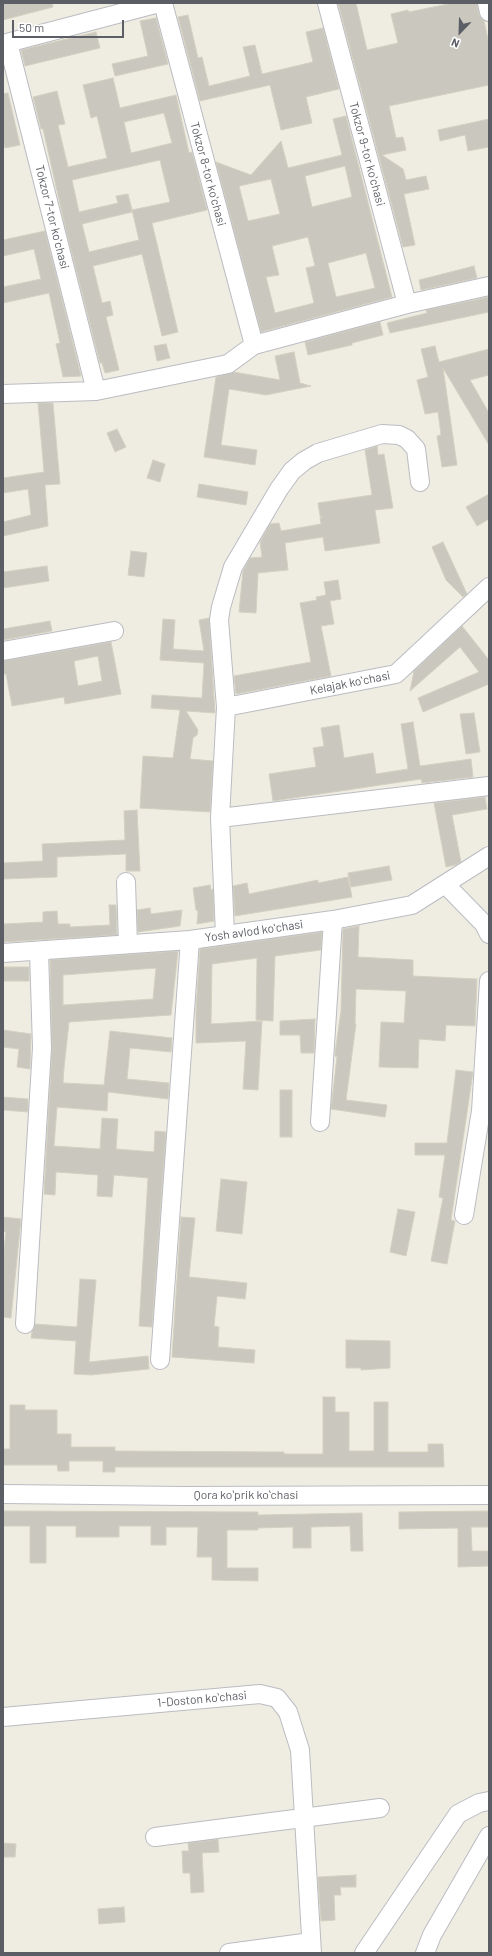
<!DOCTYPE html>
<meta charset="utf-8">
<style>
body{margin:0}
#map{position:relative;width:492px;height:1956px;overflow:hidden;background:#efede2;font-family:Barlow,sans-serif}
canvas{display:block}
.frame{position:absolute;inset:0;border:4px solid #5b5e64;pointer-events:none}
.north{position:absolute;left:440px;top:12px;width:40px;height:40px;-webkit-text-stroke:3px #fff;paint-order:stroke;rotate:203deg;font-size:11px;font-weight:700;line-height:16px;text-align:center;color:#5b5e64}
.north::after{content:'';display:block;margin:auto;width:14px;height:18px;background:#5b5e64;clip-path:polygon(50% 0,100% 100%,50% 72%,0 100%)}
.scale{position:absolute;left:12px;top:20px;width:112px;height:18px;box-sizing:border-box;border:2px solid #5b5e64;border-top:0;padding-left:5px;font-size:12px;line-height:14px;white-space:nowrap;color:#5b5e64;-webkit-text-stroke:3px #fff;paint-order:stroke}
</style>
<div id="map">
<canvas width="492" height="1956"></canvas>
<div class="frame"></div>
<div class="north">N</div>
<div class="scale">50 m</div>
</div>
<script>
const ctx = document.querySelector('canvas').getContext('2d');
ctx.lineJoin = 'round';
function paint(path, color) { ctx.fillStyle = color; ctx.fill(path, 'evenodd'); }
const toPath = rows => new Path2D(rows.map(r => 'M' + r).join(''));
function strokePath(path, color, width, dash) { ctx.strokeStyle = color; ctx.lineWidth = width; ctx.lineCap = dash ? 'butt' : 'round'; ctx.setLineDash(dash || []); ctx.stroke(path); }
function label(font, color, halo, rows, align = 'center') {
  ctx.font = font + ' Barlow,sans-serif'; ctx.lineWidth = 3; ctx.setLineDash([]); ctx.textBaseline = 'middle'; ctx.strokeStyle = halo; ctx.fillStyle = color; for (const [text, x, y, turn = 0] of rows) {
    ctx.save(); ctx.translate(x, y); ctx.rotate((+turn || 0) * Math.PI / 180); ctx.textAlign = isNaN(turn) ? turn : align; if (halo) ctx.strokeText(text, 0, 0); ctx.fillText(text, 0, 0); ctx.restore();
  }
}
const building = toPath([
 [3,3,52,3,53,7,3,20,3,3],
 [338,3,356,3,367,50,398,43,391,14,408,10,409,12,453,3,477,3,479,15,484,21,489,44,489,85,389,106,396,138,403,137,406,150,382,155,403,169,406,180,426,176,429,189,404,194,415,245,403,247,338,3],
 [188,15,198,58,202,57,209,86,250,76,243,47,255,45,262,74,313,62,306,32,323,28,339,89,306,97,312,123,281,130,270,85,200,101,178,17,188,15],
 [156,18,168,64,115,76,112,64,148,56,140,21,156,18],
 [96,32,100,48,25,66,21,50,96,32],
 [113,78,120,108,176,95,189,153,192,152,207,210,152,223,178,332,162,336,142,254,93,266,102,303,110,301,113,315,106,317,119,370,105,373,102,363,100,363,65,226,43,129,41,129,33,97,57,91,65,124,58,125,68,167,107,158,97,116,91,118,83,85,113,78],
 [164,113,172,143,131,153,124,122,164,113],
 [160,160,170,202,132,210,128,194,116,196,118,203,79,212,72,180,160,160],
 [132,210,139,240,89,252,82,224,132,212,132,210],
 [8,93,20,145,5,148,3,139,3,94,8,93],
 [346,116,392,297,261,332,216,162,251,175,281,141,288,168,342,155,333,119,346,116],
 [345,166,352,197,312,207,305,176,345,166],
 [271,179,280,214,248,221,239,186,271,179],
 [308,237,315,266,306,268,314,303,275,313,266,277,279,275,272,246,308,237],
 [366,253,375,288,336,297,328,263,366,253],
 [489,119,489,147,468,151,465,135,440,141,438,130,489,119],
 [45,231,81,376,63,377,56,344,60,343,49,293,3,303,3,287,41,279,34,249,3,256,3,240,45,231],
 [474,266,477,278,421,290,419,280,474,266],
 [489,297,489,312,390,333,387,323,427,313,426,310,489,297],
 [380,322,383,335,352,343,352,345,308,355,305,342,380,322],
 [166,344,170,358,157,361,154,346,166,344],
 [435,346,439,362,489,349,489,375,470,380,489,413,489,445,443,368,457,465,442,467,437,436,441,435,438,412,425,414,417,380,428,377,421,349,435,346],
 [294,352,300,383,311,386,266,395,229,389,221,445,257,450,255,465,204,457,216,377,234,372,280,380,275,356,294,352],
 [38,403,53,403,60,484,45,485,48,526,3,536,3,522,31,515,28,489,3,493,3,478,44,472,38,403],
 [117,429,126,447,115,452,107,433,117,429],
 [377,446,378,455,384,454,393,508,375,510,380,543,325,551,323,537,285,543,288,570,258,573,256,613,239,612,243,571,250,558,262,557,260,542,270,524,279,523,281,531,321,524,320,517,323,517,320,516,318,503,372,495,365,450,377,446],
 [153,460,165,464,160,482,147,478,153,460],
 [199,484,248,492,246,505,197,497,199,484],
 [489,494,489,519,477,526,466,507,489,494],
 [443,542,467,594,463,597,446,580,432,547,443,542],
 [131,551,147,553,144,577,128,575,131,551],
 [47,566,49,581,3,588,3,572,47,566],
 [338,580,341,599,330,601,334,624,321,626,331,676,236,694,234,676,311,662,300,603,317,600,316,597,326,595,324,582,338,580],
 [209,618,215,713,186,711,198,730,197,735,193,738,190,759,213,761,210,812,140,808,143,756,173,758,180,710,151,708,152,695,202,698,204,663,160,660,163,619,175,620,173,649,204,651,199,620,209,618],
 [50,621,52,631,3,640,3,629,50,621],
 [462,626,489,660,489,684,423,712,418,698,479,672,460,647,410,691,414,671,462,626],
 [111,642,121,694,65,704,64,697,12,706,6,674,3,674,3,661,111,642],
 [98,656,102,681,78,686,74,661,98,656],
 [474,713,480,752,466,754,460,714,474,713],
 [413,722,420,766,471,759,473,777,422,783,421,779,273,801,269,774,316,767,313,748,324,746,321,728,339,725,344,758,373,753,376,774,408,769,401,724,413,722],
 [485,797,487,809,452,815,461,862,455,865,446,867,434,803,485,797],
 [137,810,140,871,126,871,126,854,57,857,57,877,3,879,3,863,43,861,42,844,125,840,124,811,137,810],
 [389,866,392,880,351,887,348,873,389,866],
 [348,877,352,897,235,916,233,886,247,883,249,894,318,880,318,883,348,877],
 [210,885,211,890,213,889,214,921,197,924,198,911,196,910,193,888,210,885],
 [109,905,116,905,117,935,3,942,3,924,43,922,43,912,57,911,58,924,70,924,70,927,110,925,109,905],
 [150,908,151,914,182,910,180,926,138,932,137,910,150,908],
 [359,926,358,957,413,960,413,976,477,979,475,1026,446,1025,445,1041,419,1039,418,1068,379,1067,381,1022,404,1023,406,991,356,989,355,1024,356,1024,346,1100,387,1105,385,1117,331,1109,337,1057,335,1056,335,1053,341,1011,343,929,359,926],
 [322,932,321,950,275,956,273,1021,256,1020,257,958,212,964,211,1024,262,1021,258,1090,243,1089,246,1041,196,1043,196,1009,200,949,322,932],
 [178,951,171,1015,69,1022,64,1068,63,1083,104,1085,110,1031,172,1038,171,1052,130,1048,127,1079,169,1083,168,1099,108,1092,107,1111,57,1107,54,1146,100,1149,102,1118,118,1119,116,1149,154,1152,155,1131,166,1132,152,1327,139,1326,148,1178,114,1175,112,1197,97,1196,98,1175,56,1172,55,1195,44,1194,52,1049,50,960,178,951],
 [156,968,153,999,63,1005,63,975,156,968],
 [3,967,29,967,29,981,3,981,3,967],
 [315,1019,314,1053,301,1053,300,1035,280,1035,280,1021,315,1019],
 [3,1030,31,1034,30,1069,17,1067,19,1049,3,1047,3,1030],
 [456,1070,473,1072,451,1220,455,1221,447,1264,431,1261,443,1198,439,1197,445,1155,415,1155,415,1143,447,1143,456,1070],
 [280,1090,292,1090,292,1137,280,1137,280,1090],
 [3,1097,28,1099,28,1112,3,1110,3,1097],
 [221,1179,247,1182,242,1234,216,1231,221,1179],
 [398,1209,415,1212,406,1256,390,1252,398,1209],
 [3,1217,21,1219,11,1318,3,1317,3,1258,6,1232,3,1231,3,1217],
 [181,1217,195,1218,189,1277,247,1283,245,1299,217,1296,214,1326,219,1327,218,1347,255,1350,254,1363,172,1357,181,1217],
 [80,1279,96,1280,89,1362,148,1356,149,1369,91,1375,74,1374,76,1341,31,1338,32,1332,35,1324,77,1327,80,1279],
 [346,1340,390,1341,390,1368,361,1370,361,1368,346,1368,346,1340],
 [323,1397,335,1397,335,1412,349,1412,349,1451,374,1451,374,1402,388,1402,388,1452,428,1452,428,1444,443,1444,444,1467,115,1467,115,1472,103,1472,103,1461,69,1461,69,1471,58,1471,57,1465,3,1465,3,1449,10,1449,10,1405,25,1405,25,1410,57,1410,57,1434,71,1434,71,1447,115,1447,115,1451,284,1452,284,1454,323,1454,323,1397],
 [3,1511,258,1512,258,1515,362,1513,363,1551,351,1551,350,1526,311,1527,311,1548,293,1548,293,1527,258,1528,258,1530,227,1530,227,1568,258,1568,258,1581,212,1580,212,1557,197,1557,198,1527,166,1527,166,1545,151,1545,151,1526,119,1526,119,1537,76,1537,76,1526,46,1526,46,1563,30,1563,30,1526,3,1526,3,1511],
 [489,1511,489,1527,471,1527,472,1551,489,1551,489,1566,458,1567,458,1528,399,1529,399,1512,489,1511],
 [218,1839,219,1852,202,1853,204,1892,191,1893,190,1873,183,1873,182,1851,189,1851,188,1843,218,1839],
 [3,1843,16,1844,15,1857,3,1857,3,1843],
 [356,1875,356,1887,340,1887,341,1895,334,1895,335,1920,321,1921,318,1877,356,1875],
 [124,1907,125,1922,99,1924,98,1909,124,1907]
]);
paint(building, '#cac7bf');
strokePath(building, '#d4d0c0', 1);
const minor = toPath([
 [163,3,254,345],
 [327,3,407,304],
 [487,3,489,12],
 [8,43,96,391],
 [3,44,159,3],
 [3,394,96,391,228,364,254,345,407,304,489,286],
 [3,651,114,631],
 [226,707,396,674,489,587],
 [220,818,489,786],
 [126,882,128,944],
 [445,884,484,924,489,934],
 [225,935,220,818,226,707,219,620,221,607,233,567,279,489,292,471,304,461,318,453,382,434,399,435,407,439,416,449,420,482],
 [3,953,190,940,333,920,412,905,489,856],
 [320,1122,333,920],
 [464,1215,481,1111,489,981],
 [25,1324,42,1048,39,951],
 [160,1360,190,940],
 [3,1494,185,1496,489,1495],
 [3,1717,260,1694,277,1698,288,1712,300,1750,312,1953],
 [155,1837,380,1808],
 [229,1953,311,1942],
 [364,1953,458,1814,479,1803,489,1801],
 [425,1953,432,1935,489,1836]
]);
strokePath(minor, '#babcc2', 20);
strokePath(minor, '#fff', 18);
label('12px', '#5b5e64', '#fff', [
 ["Tokzor 9-tor koʻchasi",367,154,75],
 ["Tokzor 8-tor koʻchasi",208,174,75],
 ["Tokzor 7-tor koʻchasi",52,217,76],
 ["Kelajak koʻchasi",350,683,-11],
 ["Yosh avlod koʻchasi",254,931,-8],
 ["Qora koʻprik koʻchasi",246,1495],
 ["1-Doston koʻchasi",202,1699,-5]
]);
</script>
